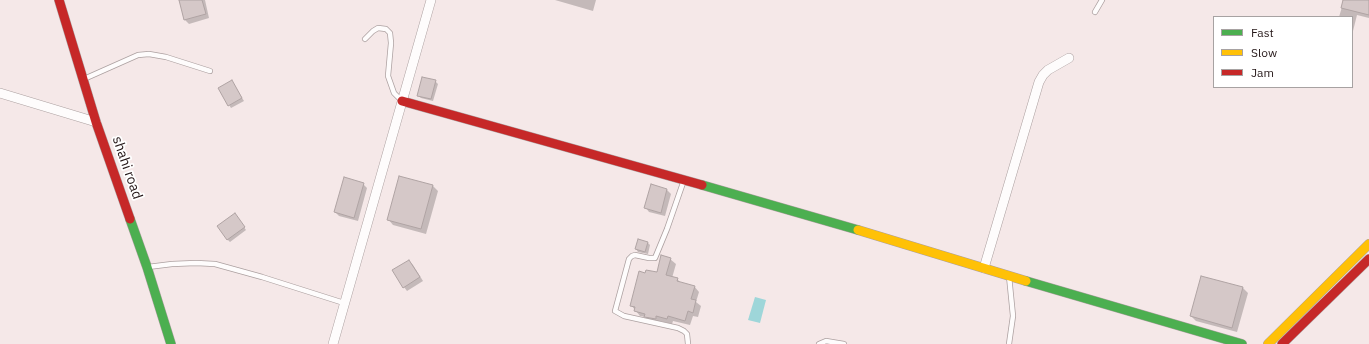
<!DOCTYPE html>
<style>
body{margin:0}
#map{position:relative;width:1369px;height:344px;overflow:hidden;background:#f5e8e8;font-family:"IBM Plex Sans",sans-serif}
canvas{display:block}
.legend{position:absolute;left:1213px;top:16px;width:140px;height:72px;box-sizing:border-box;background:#fff;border:1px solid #a7a2a2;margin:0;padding:5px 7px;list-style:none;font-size:12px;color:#241617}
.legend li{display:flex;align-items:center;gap:8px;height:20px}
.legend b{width:20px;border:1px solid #a7a2a2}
</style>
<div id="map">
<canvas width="1369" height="344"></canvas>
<ul class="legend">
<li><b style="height:5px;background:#4caf50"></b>Fast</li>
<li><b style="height:5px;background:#ffc107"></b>Slow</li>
<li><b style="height:5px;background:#c62828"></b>Jam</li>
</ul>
</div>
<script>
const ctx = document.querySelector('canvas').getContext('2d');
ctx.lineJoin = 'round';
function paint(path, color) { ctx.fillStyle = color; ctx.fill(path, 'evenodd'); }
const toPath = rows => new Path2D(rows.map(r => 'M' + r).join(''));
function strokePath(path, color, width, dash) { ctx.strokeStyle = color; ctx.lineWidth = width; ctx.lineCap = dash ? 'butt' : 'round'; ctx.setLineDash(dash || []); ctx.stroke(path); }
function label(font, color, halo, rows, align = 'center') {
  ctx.font = font + ' "IBM Plex Sans",sans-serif'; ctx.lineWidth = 3.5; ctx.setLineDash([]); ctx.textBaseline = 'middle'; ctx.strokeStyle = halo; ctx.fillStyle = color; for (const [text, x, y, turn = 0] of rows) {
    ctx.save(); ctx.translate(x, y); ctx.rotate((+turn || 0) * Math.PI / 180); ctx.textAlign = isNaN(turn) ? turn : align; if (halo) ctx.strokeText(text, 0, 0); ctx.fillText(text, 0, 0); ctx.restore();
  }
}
paint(toPath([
 [755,297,766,300,760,323,748,320]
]), '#9ed6d9');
paint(toPath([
 [180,0,205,0,209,18,189,24,185,20],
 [555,0,596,0,593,11],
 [1344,0,1369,0,1369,18,1357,15,1352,35,1352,17,1339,17],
 [232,81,244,101,231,108,219,89],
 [435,81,438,84,433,101,421,98,418,95],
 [363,184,367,188,358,221,339,216,335,212],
 [433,186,438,191,426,234,393,225,388,219],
 [652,186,667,190,671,194,665,216,649,212,646,208],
 [237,217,246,230,230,242,227,239],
 [648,243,650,245,648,254,638,252,636,249],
 [670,259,676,264,672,278,677,279,681,283,694,286,699,292,696,302,701,306,698,317,693,316,690,325,673,321,672,324,660,321,660,324,650,321,646,317,640,316,631,305,645,274,657,274],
 [409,261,413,265,423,281,407,291,404,287],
 [1202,277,1243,288,1248,293,1237,332,1196,321,1191,316]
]), '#0003');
const building = toPath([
 [179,0,202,0,206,14,184,20,179,0],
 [1343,0,1369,0,1369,15,1341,8,1343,0],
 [422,77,436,80,431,99,417,96,422,77],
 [232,80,242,98,228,106,218,88,232,80],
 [399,176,433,185,421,229,387,220,399,176],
 [344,177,364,183,354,218,334,212,344,177],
 [651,184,667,189,661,213,644,208,651,184],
 [235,213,245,227,227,240,217,226,235,213],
 [638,239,648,242,645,252,635,249,638,239],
 [661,255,671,258,666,275,678,278,677,281,695,286,691,299,696,300,693,313,688,311,685,321,668,316,667,319,656,316,656,319,644,317,645,314,634,311,635,307,630,306,639,271,645,273,646,270,657,272,661,255],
 [409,260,420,277,403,288,392,270,409,260],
 [1201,276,1243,287,1232,328,1190,316,1201,276]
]);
paint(building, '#d5c8c8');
strokePath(building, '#afa3a3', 1);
const lane = toPath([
 [1095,12,1102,0],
 [365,39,373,31,378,28,386,29,390,33,391,43,388,76,394,93,401,100],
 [84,79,138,55,149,54,166,57,210,71],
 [684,180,667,229,655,258,649,258,635,255,632,256,629,259,615,311,624,316,678,328,684,331,687,334,688,344],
 [148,267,172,264,196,263,215,264,262,277,344,303],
 [1009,276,1013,316,1009,344],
 [819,344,826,341,844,344]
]);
const street = toPath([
 [0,93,96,122],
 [984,268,1039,82,1043,75,1048,70,1069,58],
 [333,344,431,0]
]);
const fast = toPath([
 [702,185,858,230],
 [130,219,147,267,171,344],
 [1026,281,1242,344]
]);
const slow = toPath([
 [858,230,1026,281],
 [1268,344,1369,244]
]);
const jam = toPath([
 [59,0,96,122,130,219],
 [402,101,702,185],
 [1282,344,1369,259]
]);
strokePath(lane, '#aca0a0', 6);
strokePath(street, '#aca0a0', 10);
strokePath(fast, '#aca0a0', 10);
strokePath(slow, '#aca0a0', 10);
strokePath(jam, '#aca0a0', 10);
strokePath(lane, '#fefcfc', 4.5);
strokePath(street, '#fefcfc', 9);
strokePath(fast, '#4caf50', 9);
strokePath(slow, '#ffc107', 9);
strokePath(jam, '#c62828', 9);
label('14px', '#241617', '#fff', [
 ["shahi road",127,168,71]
]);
</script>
